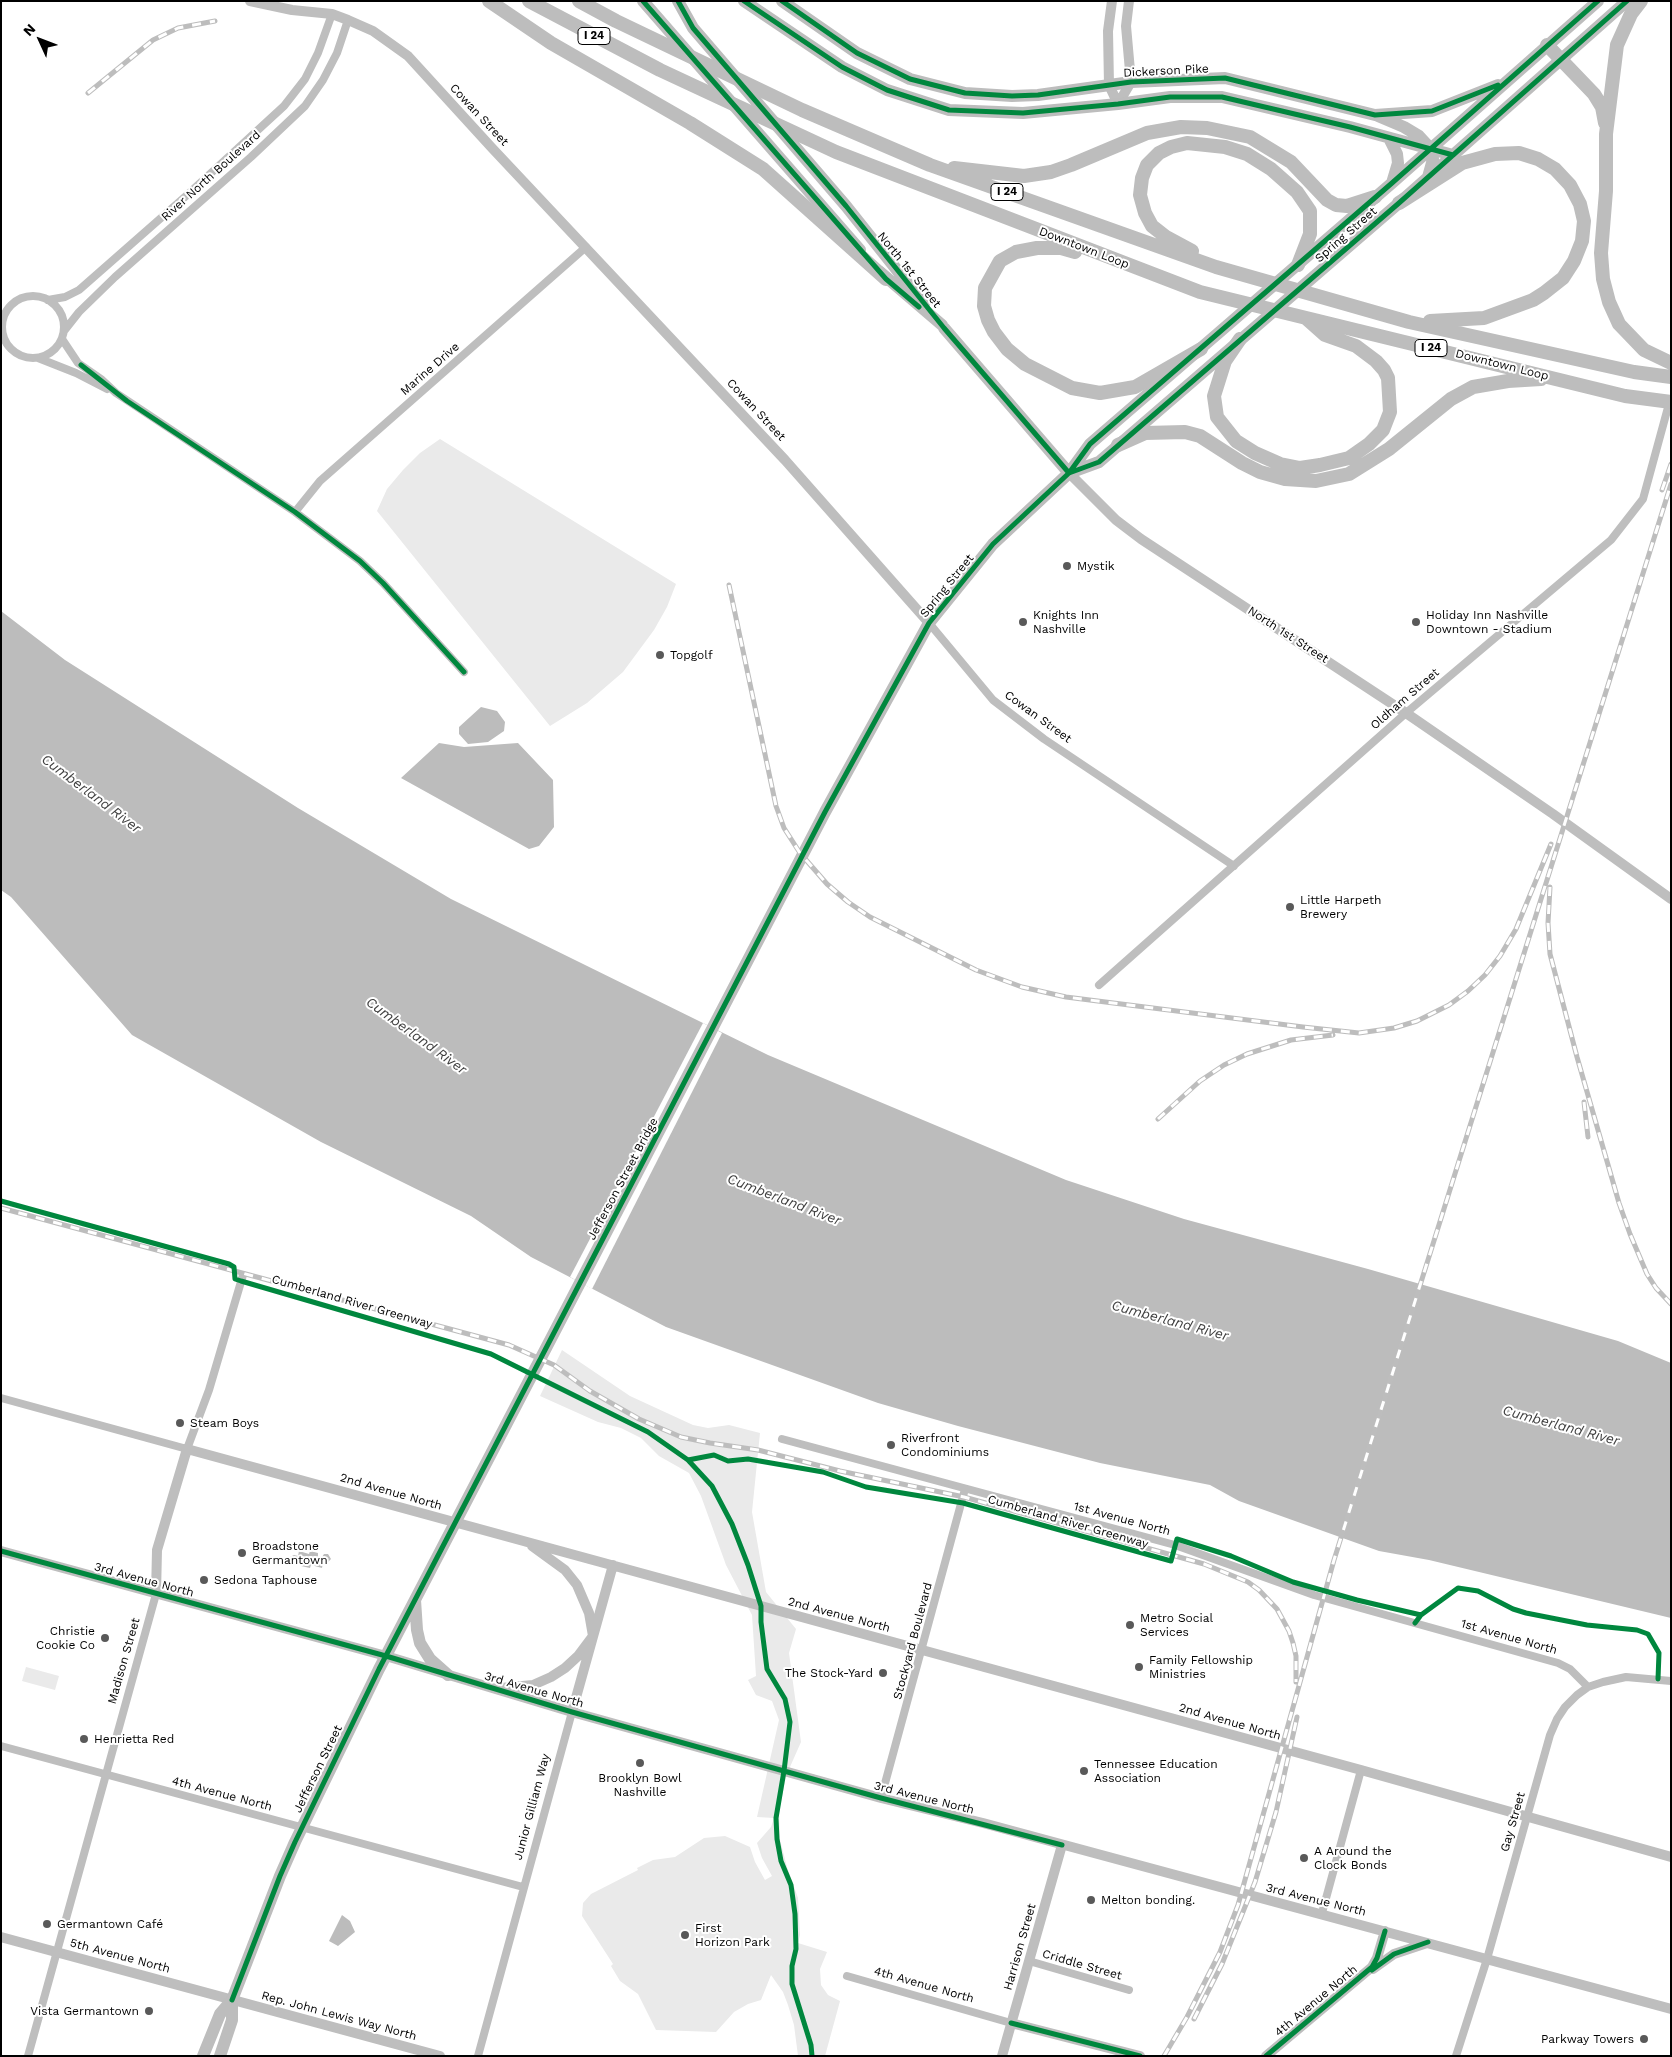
<!DOCTYPE html>
<meta charset="utf-8">
<style>
body{margin:0}
#map{position:relative;width:1672px;height:2057px;overflow:hidden;background:#fff;font-family:"Work Sans",sans-serif}
canvas{display:block}
.frame{position:absolute;inset:0;border:2px solid #000;pointer-events:none}
.north{position:absolute;left:15px;top:15px;width:50px;height:50px;-webkit-text-stroke:4px #fff;paint-order:stroke;rotate:313deg;font-size:14px;font-weight:700;line-height:20px;text-align:center;color:#000}
.north::after{content:'';display:block;margin:auto;width:18px;height:22px;background:#000;clip-path:polygon(50% 0,100% 100%,50% 72%,0 100%)}
</style>
<div id="map">
<canvas width="1672" height="2057"></canvas>
<div class="frame"></div>
<div class="north">N</div>
</div>
<script>
const ctx = document.querySelector('canvas').getContext('2d');
ctx.lineJoin = 'round';
function paint(path, color) { ctx.fillStyle = color; ctx.fill(path, 'evenodd'); }
const toPath = rows => new Path2D(rows.map(r => 'M' + r).join(''));
function strokePath(path, color, width, dash) { ctx.strokeStyle = color; ctx.lineWidth = width; ctx.lineCap = dash ? 'butt' : 'round'; ctx.setLineDash(dash || []); ctx.stroke(path); }
function label(font, color, halo, rows, align = 'center') {
  ctx.font = font + ' "Work Sans",sans-serif'; ctx.lineWidth = 4; ctx.setLineDash([]); ctx.textBaseline = 'middle'; ctx.strokeStyle = halo; ctx.fillStyle = color; for (const [text, x, y, turn = 0] of rows) {
    ctx.save(); ctx.translate(x, y); ctx.rotate((+turn || 0) * Math.PI / 180); ctx.textAlign = isNaN(turn) ? turn : align; if (halo) ctx.strokeText(text, 0, 0); ctx.fillText(text, 0, 0); ctx.restore();
  }
}
paint(toPath([
 [440,439,676,584,667,607,654,630,623,672,587,703,550,726,377,511,387,489,403,470,420,453],
 [562,1350,630,1396,693,1425,708,1428,729,1425,760,1433,752,1512,766,1592,796,1629,789,1653,801,1742,786,1776,779,1812,780,1840,787,1867,798,1898,800,1935,798,1943,827,1952,820,1969,821,1985,828,1995,840,2001,825,2056,798,2056,794,2025,788,2005,783,1992,771,1975,761,2000,748,2004,734,2012,716,2032,656,2030,638,1994,620,1981,611,1966,613,1964,582,1916,583,1903,591,1894,638,1870,637,1868,653,1860,675,1857,704,1838,725,1836,750,1847,755,1862,765,1880,772,1876,762,1858,757,1843,771,1827,774,1818,757,1817,779,1720,772,1701,756,1695,748,1680,756,1676,752,1615,726,1565,701,1496,689,1473,659,1456,641,1438,621,1428,598,1422,540,1396],
 [26,1667,59,1676,55,1690,22,1681]
]), '#eaeaea');
paint(toPath([
 [1,611,65,660,298,808,451,899,768,1055,1066,1180,1184,1219,1368,1269,1618,1341,1671,1363,1671,1618,1429,1560,1379,1551,1239,1501,1210,1485,1100,1463,958,1426,878,1403,666,1327,531,1257,471,1216,321,1142,132,1035,11,897,1,890],
 [481,707,497,711,505,722,504,731,488,742,468,744,459,734,459,727],
 [439,743,464,747,518,743,553,780,554,827,539,846,529,849,401,778],
 [299,1551,309,1554,310,1551,318,1553,318,1556,322,1557,324,1554,328,1554,331,1559,328,1562,323,1562,322,1568,311,1565,310,1568,301,1566,302,1562,299,1561,292,1563,290,1557,294,1555,298,1556],
 [342,1915,350,1921,355,1932,338,1946,329,1941]
]), '#bcbcbc');
paint(toPath([
 [703,1023,722,1033,592,1289,570,1277]
]), '#fff');
strokePath(toPath([
 '2 327a31 31 0 1 1 62 0a31 31 0 1 1-62 0Z',
 [48,300,65,297,79,290,186,196,284,106,305,79,318,53,332,14],
 [64,331,79,312,115,277,251,157,305,106,323,80,337,53,348,20],
 [62,339,78,363,101,379,116,393,295,512,360,561,383,583,464,672],
 [38,358,76,373,107,389],
 [295,512,320,481,586,247],
 [929,623,993,700,1044,739,1234,866],
 [1099,985,1406,713,1611,540,1643,499,1670,400],
 [1,1398,187,1449,209,1390,243,1275],
 [782,1439,1175,1545,1314,1595,1558,1663,1570,1669,1588,1687],
 [1,1746,523,1887],
 [881,1798,965,1489],
 [1322,1913,1361,1770],
 [1029,1961,1129,1990],
 [847,1976,1011,2023],
 [28,2056,156,1594],
 [478,2056,572,1712],
 [1456,2056,1487,1959,1550,1735,1557,1719,1565,1707,1577,1695,1588,1687,1603,1682,1626,1677,1671,1681]
]), '#bebebe', 8);
strokePath(toPath([
 [250,1,292,10,332,14,348,20,373,31,408,56,492,148,785,460,929,623],
 [1112,1,1108,31,1109,85,1118,104],
 [1118,104,1131,82,1126,26,1129,1],
 [1069,473,1116,520,1141,539,1406,713,1553,814,1671,899],
 [1,1551,386,1656,572,1712,881,1798,983,1823,1671,2009],
 [156,1594,157,1550,187,1449,1361,1770,1671,1857],
 [501,1688,533,1685,551,1677,565,1668,578,1656,593,1636,589,1613,577,1585,565,1570,532,1546],
 [572,1712,613,1565],
 [1,1937,440,2056],
 [1373,1969,1394,1954,1427,1943],
 [1011,2023,1140,2056],
 [1002,2056,1062,1845],
 [1266,2056,1372,1967,1377,1958,1385,1931]
]), '#bebebe', 10);
strokePath(toPath([
 [643,1,860,250],
 [678,1,693,28,846,206,924,304],
 [744,1,842,67,887,90,949,110,1023,113,1118,104,1170,97,1222,97,1350,127,1453,155],
 [782,1,857,53,910,79,965,93,1012,96,1038,95,1131,82,1225,78,1375,115,1432,111,1498,85],
 [1378,116,1404,127,1419,136,1431,149,1433,159,1428,177],
 [1389,138,1397,154,1398,163,1392,183],
 [880,272,942,325],
 [944,328,1069,473],
 [1069,473,1099,462,1399,203,1627,1],
 [415,1600,417,1630,420,1643,430,1659,448,1675],
 [203,2056,220,2014,232,2000,280,1876,295,1842,379,1669,825,812,929,623,993,544,1069,473,1090,444,1392,183,1598,1],
 [220,2056,232,2020,232,2000]
]), '#bdbdbd', 12);
strokePath(toPath([
 [489,1,551,43,690,123,763,169,886,279],
 [529,1,660,70,836,152,1200,292,1625,396,1671,402],
 [579,1,616,21,802,110,930,165,1216,267,1409,322,1634,372,1671,377],
 [1641,1,1631,14,1617,45,1606,134,1606,191,1601,253,1603,279,1609,302,1619,324,1644,350,1671,363],
 [1547,45,1594,94,1602,107,1605,123],
 [954,168,1024,176,1051,172,1071,165,1147,133,1181,127,1207,128,1250,137,1291,162,1327,200,1336,205,1347,206,1375,197],
 [1399,203,1462,163,1495,154,1519,153,1538,159,1555,169,1570,185,1580,204,1584,221,1582,241,1574,261,1563,278,1544,293,1533,300,1484,318,1430,321],
 [1192,251,1166,237,1152,226,1145,213,1140,195,1142,178,1147,165,1159,153,1171,147,1187,143,1225,147,1247,154,1271,169,1297,192,1310,211,1310,234,1298,265],
 [1075,252,1061,248,1037,248,1016,252,1000,261,985,288,984,306,988,320,994,332,1007,349,1025,364,1072,388,1100,393,1135,387,1201,349],
 [1240,339,1225,361,1214,396,1217,417,1236,441,1255,453,1280,464,1300,468,1320,465,1349,458,1369,444,1383,430,1390,412,1388,378,1384,370,1376,361,1356,346,1325,335,1307,319],
 [1118,445,1145,433,1185,432,1200,436,1242,463,1260,472,1285,479,1316,481,1349,474,1389,449,1451,399,1473,387,1508,381,1541,379]
]), '#bdbdbd', 14);
const rail = toPath([
 [88,93,153,40,178,28,215,21],
 [1662,490,1671,464],
 [729,585,776,806,784,828,800,853,827,884,848,902,870,917,976,970,1022,987,1066,997,1303,1027,1359,1033,1394,1028,1417,1021,1449,1005,1468,991,1485,975,1500,956,1516,929,1551,844],
 [1550,887,1548,923,1550,954,1577,1057,1619,1203,1630,1234,1647,1274,1656,1288,1671,1304],
 [1584,1102,1588,1137],
 [1158,1119,1200,1081,1224,1065,1247,1054,1291,1040,1333,1035],
 [1,1208,509,1345,554,1365,590,1391,639,1419,681,1437,710,1443,758,1450,840,1471,964,1497,1204,1564,1248,1582,1259,1590,1277,1609,1289,1631,1293,1643,1296,1656,1296,1682],
 [1194,2019,1222,1964,1255,1882,1276,1812,1297,1717],
 [1164,2056,1187,2017,1220,1952,1238,1905,1334,1560,1671,484]
]);
strokePath(rail, '#bdbdbd', 5);
strokePath(rail, '#fff', 3, [9]);
strokePath(toPath([
 [643,1,886,279,919,307],
 [678,1,693,28,846,206,944,328,1069,473],
 [744,1,842,67,887,90,949,110,1023,113,1118,104,1170,97,1222,97,1350,127,1453,155],
 [782,1,857,53,910,79,965,93,1012,96,1038,95,1131,82,1225,78,1375,115,1432,111,1498,85],
 [81,365,127,401,295,512,360,561,383,583,464,672],
 [1069,473,1099,462,1399,203,1627,1],
 [1,1201,229,1264,234,1267,235,1279,241,1281,491,1354,648,1432,688,1460,712,1486,732,1524,748,1565,761,1606,761,1622,767,1669,785,1699,790,1722,784,1771,776,1818,777,1839,781,1861,791,1885,795,1914,796,1949,792,1966,792,1984,811,2045,812,2056],
 [688,1460,714,1455,728,1461,748,1459,823,1472,866,1487,963,1503,1171,1561,1177,1539,1231,1556,1293,1582,1357,1600,1421,1615],
 [1,1551,386,1656,572,1712,881,1798,1062,1845],
 [1415,1623,1421,1615,1458,1588,1478,1591,1513,1609,1526,1613,1587,1625,1637,1630,1648,1634,1659,1653,1658,1679],
 [1372,1970,1394,1954,1428,1942],
 [232,2000,280,1876,295,1842,379,1669,825,812,929,623,993,544,1069,473,1090,444,1392,183,1598,1],
 [1011,2023,1140,2056],
 [1266,2056,1372,1967,1377,1958,1385,1931]
]), '#00873e', 5);
for (const [x, y, r, color] of [
 [1067,566,5,"#595959"],
 [1023,622,5,"#595959"],
 [1416,622,5,"#595959"],
 [660,655,5,"#595959"],
 [1290,907,5,"#595959"],
 [180,1423,5,"#595959"],
 [891,1445,5,"#595959"],
 [242,1553,5,"#595959"],
 [204,1580,5,"#595959"],
 [1130,1625,5,"#595959"],
 [105,1638,5,"#595959"],
 [1139,1667,5,"#595959"],
 [883,1673,5,"#595959"],
 [84,1739,5,"#595959"],
 [640,1763,5,"#595959"],
 [1084,1771,5,"#595959"],
 [1304,1858,5,"#595959"],
 [1091,1900,5,"#595959"],
 [47,1924,5,"#595959"],
 [685,1935,5,"#595959"],
 [149,2011,5,"#595959"],
 [1644,2039,5,"#595959"]
]) { const dot = new Path2D(); dot.arc(x, y, r, 0, 2 * Math.PI); ctx.fillStyle = color; ctx.fill(dot); strokePath(dot, '#fff', 2); }
for (const [x, y, w] of [
 [594,36,32],
 [1007,192,32],
 [1431,348,32]
]) { const box = new Path2D(); box.roundRect(x - w / 2, y - 8.5, w, 17, 4); ctx.fillStyle = '#fff'; ctx.fill(box); strokePath(box, '#000', 1); }
label('bold 11px', '#000', null, [
 ["I 24",594,36],
 ["I 24",1007,192],
 ["I 24",1431,348]
]);
label('12px', '#000', '#fff', [
 ["Dickerson Pike",1166,71,-3],
 ["Cowan Street",479,115,47],
 ["River North Boulevard",211,176,-42],
 ["Spring Street",1346,235,-41],
 ["Downtown Loop",1084,248,21],
 ["North 1st Street",909,270,51],
 ["Downtown Loop",1502,365,14],
 ["Marine Drive",430,369,-41],
 ["Cowan Street",756,410,47],
 ["Spring Street",947,586,-51],
 ["North 1st Street",1288,635,33],
 ["Oldham Street",1405,699,-41],
 ["Cowan Street",1038,717,36],
 ["Jefferson Street Bridge",623,1179,-62],
 ["Cumberland River Greenway",352,1302,16],
 ["2nd Avenue North",391,1492,16],
 ["1st Avenue North",1122,1519,15],
 ["Cumberland River Greenway",1068,1522,16],
 ["3rd Avenue North",144,1580,15],
 ["2nd Avenue North",839,1615,15],
 ["1st Avenue North",1509,1637,16],
 ["Stockyard Boulevard",913,1641,-75],
 ["Madison Street",124,1661,-74],
 ["3rd Avenue North",534,1690,16],
 ["2nd Avenue North",1230,1722,16],
 ["Jefferson Street",318,1769,-64],
 ["4th Avenue North",222,1794,15],
 ["3rd Avenue North",924,1798,14],
 ["Junior Gilliam Way",532,1807,-75],
 ["Gay Street",1513,1822,-74],
 ["3rd Avenue North",1316,1900,14],
 ["Harrison Street",1020,1947,-74],
 ["5th Avenue North",120,1956,15],
 ["Criddle Street",1082,1965,16],
 ["4th Avenue North",924,1985,16],
 ["4th Avenue North",1316,2001,-40],
 ["Rep. John Lewis Way North",339,2016,15]
]);
label('12px', '#000', '#fff', [
 ["Mystik",1077,566],
 ["Knights Inn",1033,615],
 ["Nashville",1033,629],
 ["Holiday Inn Nashville",1426,615],
 ["Downtown - Stadium",1426,629],
 ["Topgolf",670,655],
 ["Little Harpeth",1300,900],
 ["Brewery",1300,914],
 ["Steam Boys",190,1423],
 ["Riverfront",901,1438],
 ["Condominiums",901,1452],
 ["Broadstone",252,1546],
 ["Germantown",252,1560],
 ["Sedona Taphouse",214,1580],
 ["Metro Social",1140,1618],
 ["Services",1140,1632],
 ["Christie",95,1631,"right"],
 ["Cookie Co",95,1645,"right"],
 ["Family Fellowship",1149,1660],
 ["Ministries",1149,1674],
 ["The Stock-Yard",873,1673,"right"],
 ["Henrietta Red",94,1739],
 ["Tennessee Education",1094,1764],
 ["Association",1094,1778],
 ["Brooklyn Bowl",640,1778,"center"],
 ["Nashville",640,1792,"center"],
 ["A Around the",1314,1851],
 ["Clock Bonds",1314,1865],
 ["Melton bonding.",1101,1900],
 ["Germantown Café",57,1924],
 ["First",695,1928],
 ["Horizon Park",695,1942],
 ["Vista Germantown",139,2011,"right"],
 ["Parkway Towers",1634,2039,"right"]
], 'left');
label('italic 14px', '#404040', '#fff', [
 ["Cumberland River",91,794,37],
 ["Cumberland River",416,1036,36],
 ["Cumberland River",784,1200,21],
 ["Cumberland River",1170,1321,15],
 ["Cumberland River",1561,1426,15]
]);
</script>
